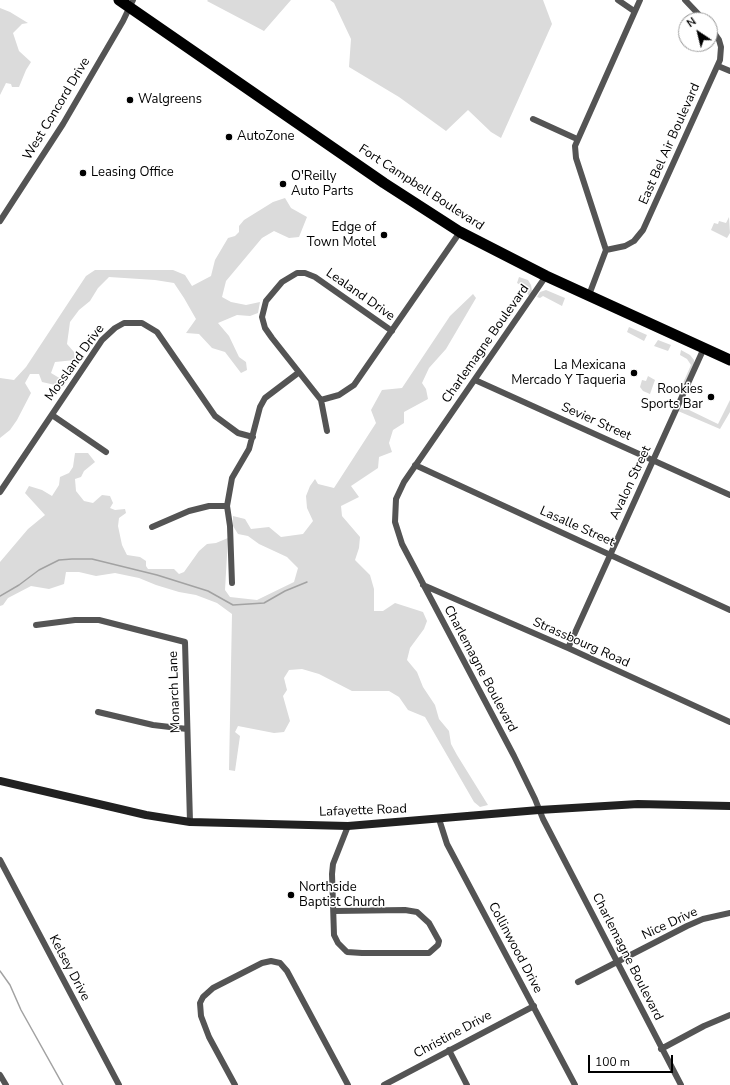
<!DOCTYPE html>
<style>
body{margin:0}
#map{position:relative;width:730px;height:1085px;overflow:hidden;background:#fff;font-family:"Nunito Sans",sans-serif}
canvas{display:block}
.north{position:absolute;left:678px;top:12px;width:40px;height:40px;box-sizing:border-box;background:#fff;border:1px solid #999;border-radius:50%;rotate:325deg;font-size:11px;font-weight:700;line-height:16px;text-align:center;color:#000}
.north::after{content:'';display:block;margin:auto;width:14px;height:18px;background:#000;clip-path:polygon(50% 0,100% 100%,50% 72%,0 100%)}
.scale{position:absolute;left:588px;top:1055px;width:85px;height:18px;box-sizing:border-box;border:2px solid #000;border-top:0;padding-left:5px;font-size:12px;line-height:14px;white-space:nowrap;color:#000;-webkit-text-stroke:3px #fff;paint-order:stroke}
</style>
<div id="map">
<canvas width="730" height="1085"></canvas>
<div class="north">N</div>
<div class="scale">100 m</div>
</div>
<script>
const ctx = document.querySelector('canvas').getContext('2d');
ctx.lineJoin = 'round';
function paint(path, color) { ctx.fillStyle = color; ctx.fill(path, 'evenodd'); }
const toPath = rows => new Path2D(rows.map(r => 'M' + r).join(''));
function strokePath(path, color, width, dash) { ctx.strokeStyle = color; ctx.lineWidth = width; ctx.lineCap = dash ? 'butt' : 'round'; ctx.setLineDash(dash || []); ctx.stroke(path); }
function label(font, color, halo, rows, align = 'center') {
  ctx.font = font + ' "Nunito Sans",sans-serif'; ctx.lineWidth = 3; ctx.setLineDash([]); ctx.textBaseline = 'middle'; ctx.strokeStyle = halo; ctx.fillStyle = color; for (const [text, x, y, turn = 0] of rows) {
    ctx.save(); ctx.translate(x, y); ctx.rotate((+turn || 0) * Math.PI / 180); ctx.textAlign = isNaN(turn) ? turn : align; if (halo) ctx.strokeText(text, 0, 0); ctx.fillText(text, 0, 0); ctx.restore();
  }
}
paint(toPath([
 [208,0,291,0,264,31,207,1],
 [330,0,543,0,552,24,501,138,491,132,468,110,446,131,399,97,349,67,351,39,334,3],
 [0,8,10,12,28,23,22,24,13,33,19,51,31,62,26,70,19,87,12,87,11,84,6,83,0,95],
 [285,198,291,208,307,217,299,237,289,238,274,231,262,238,226,281,222,297,231,302,246,305,260,302,258,313,250,316,237,315,218,323,229,336,239,357,246,362,247,370,241,373,225,352,212,348,199,334,186,333,196,319,184,298,174,283,155,280,109,277,98,288,90,301,79,310,70,322,67,344,74,352,75,360,55,362,51,373,66,382,64,387,42,382,39,374,30,374,25,383,31,393,17,420,10,430,0,438,0,378,14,380,26,367,86,276,95,270,173,270,185,275,192,286,211,276,215,260,228,238,235,236,239,232,239,226,244,220,273,202],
 [729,217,730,233,727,238,711,230,714,223,718,224,719,221,726,223],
 [519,277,528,280,531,285,532,291,529,296,522,286,517,283],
 [546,290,565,298,562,306,543,296,540,298,537,297,540,292],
 [473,294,476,298,446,349,429,368,422,383,426,389,428,399,404,412,404,423,393,430,389,443,392,452,379,457,378,468,351,486,359,497,341,506,342,516,360,537,359,548,355,560,370,575,374,589,374,611,383,611,395,603,423,612,427,621,424,629,410,648,407,660,417,672,423,687,435,705,439,719,449,731,451,744,457,755,488,805,480,807,474,802,425,717,408,710,399,697,389,691,352,691,319,674,302,669,289,670,284,678,287,690,283,696,290,721,284,732,274,733,238,726,235,732,240,736,235,771,229,770,232,614,217,603,196,595,179,592,156,585,139,578,115,573,96,576,79,572,66,572,64,584,49,589,31,586,8,598,3,605,0,606,0,562,28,529,45,515,25,493,29,486,42,490,52,496,59,485,60,477,69,473,73,467,75,453,88,453,95,462,84,471,81,477,75,479,76,491,84,501,93,503,102,495,110,496,113,503,110,508,115,510,125,509,126,513,119,518,118,526,122,545,127,555,140,557,146,561,146,566,148,569,174,569,179,574,184,572,199,551,207,544,216,543,228,538,225,590,230,597,257,600,294,582,298,568,287,557,259,544,248,536,238,534,233,526,233,516,245,519,251,529,269,527,281,537,303,534,313,521,307,508,306,496,310,486,315,479,318,484,334,488,376,423,371,410,382,390,402,388,450,316],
 [629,327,647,335,644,341,627,332],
 [658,340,671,345,668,351,654,346],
 [681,350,690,355,694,360,694,365,683,388,683,383,691,365,687,359,680,355],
 [648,376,655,380,650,394,643,391,640,387,642,380,646,381],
 [730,400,730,412,720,429,678,411,683,407,718,424]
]), '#dbdbdb');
strokePath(toPath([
 [0,596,19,585,39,570,59,560,72,559,92,559,157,575,208,591,233,605,264,603,285,591,307,582],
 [0,971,10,985,21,1010,63,1085]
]), '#a2a2a2', 1.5);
strokePath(toPath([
 [618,0,634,11],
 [685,0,704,20],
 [718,66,730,71],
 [533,119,577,139],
 [0,221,63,124,123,21,133,0],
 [606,250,625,246,634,241,643,230,720,60,721,47,719,40,710,27],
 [546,276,404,482,396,499,395,522,402,544,514,756,535,799,543,819,681,1085],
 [589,295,606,250,576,158,575,146,640,0],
 [475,380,730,495],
 [321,400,272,338,265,328,262,317,266,301,282,282,297,273,305,273,315,277,392,331],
 [321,400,339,395,354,385,460,232],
 [321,400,327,431],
 [52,415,106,452],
 [415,465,730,610],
 [0,492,102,340,115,328,124,323,142,323,157,332,215,416,238,433,253,437],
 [152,527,189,511,209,506,227,506],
 [232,583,230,526,227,506,232,478,249,449,260,407,265,398,298,373],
 [423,585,568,648,730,722],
 [36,625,75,620,99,620,185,642,190,822],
 [568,648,704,348],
 [98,712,153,725,187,729],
 [439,819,447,844,575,1085],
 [0,860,119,1085],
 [334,911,405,910,417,912,429,923,439,941,438,945,429,953,362,953,347,952,338,943,334,935,332,874,333,864,348,826],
 [578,982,687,926,703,919,730,913],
 [661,1049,704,1026,730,1015],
 [449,1050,467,1085],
 [0,1075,6,1085],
 [235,1085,209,1037,201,1016,200,1003,203,997,213,988,262,963,271,961,280,963,287,971,348,1085],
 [384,1085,534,1006]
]), '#545454', 6);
strokePath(toPath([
 [0,781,146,815,190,822,348,826,539,810,638,804,730,806]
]), '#212121', 8);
strokePath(toPath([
 [119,0,384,183,460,232,546,276,730,360]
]), '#000', 11);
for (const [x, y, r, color] of [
 [130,100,4,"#000"],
 [229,137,4,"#000"],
 [83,173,4,"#000"],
 [283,184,4,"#000"],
 [384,235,4,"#000"],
 [634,373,4,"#000"],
 [711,397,4,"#000"],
 [291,895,4,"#000"]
]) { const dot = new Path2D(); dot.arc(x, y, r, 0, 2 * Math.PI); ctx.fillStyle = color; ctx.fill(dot); strokePath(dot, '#fff', 1.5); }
label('13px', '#000', '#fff', [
 ["Walgreens",138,100],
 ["AutoZone",237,137],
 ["Leasing Office",91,173],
 ["O'Reilly",291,177],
 ["Auto Parts",291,192],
 ["Edge of",376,228,"right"],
 ["Town Motel",376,243,"right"],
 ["La Mexicana",626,366,"right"],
 ["Mercado Y Taqueria",626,381,"right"],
 ["Rookies",703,390,"right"],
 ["Sports Bar",703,405,"right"],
 ["Northside",299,888],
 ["Baptist Church",299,903]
], 'left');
label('13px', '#000', '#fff', [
 ["West Concord Drive",57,109,-59],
 ["East Bel Air Boulevard",670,144,-66],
 ["Fort Campbell Boulevard",421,188,33],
 ["Lealand Drive",360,295,35],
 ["Charlemagne Boulevard",486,344,-55],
 ["Mossland Drive",75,363,-54],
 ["Sevier Street",596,422,24],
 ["Avalon Street",631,483,-65],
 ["Lasalle Street",577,527,24],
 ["Strassbourg Road",581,643,24],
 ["Charlemagne Boulevard",480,669,62],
 ["Monarch Lane",175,692,-92],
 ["Lafayette Road",363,811,-2],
 ["Nice Drive",670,924,-25],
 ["Collinwood Drive",515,948,62],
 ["Charlemagne Boulevard",627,957,63],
 ["Kelsey Drive",69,968,62],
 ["Christine Drive",453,1035,-28]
]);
</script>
